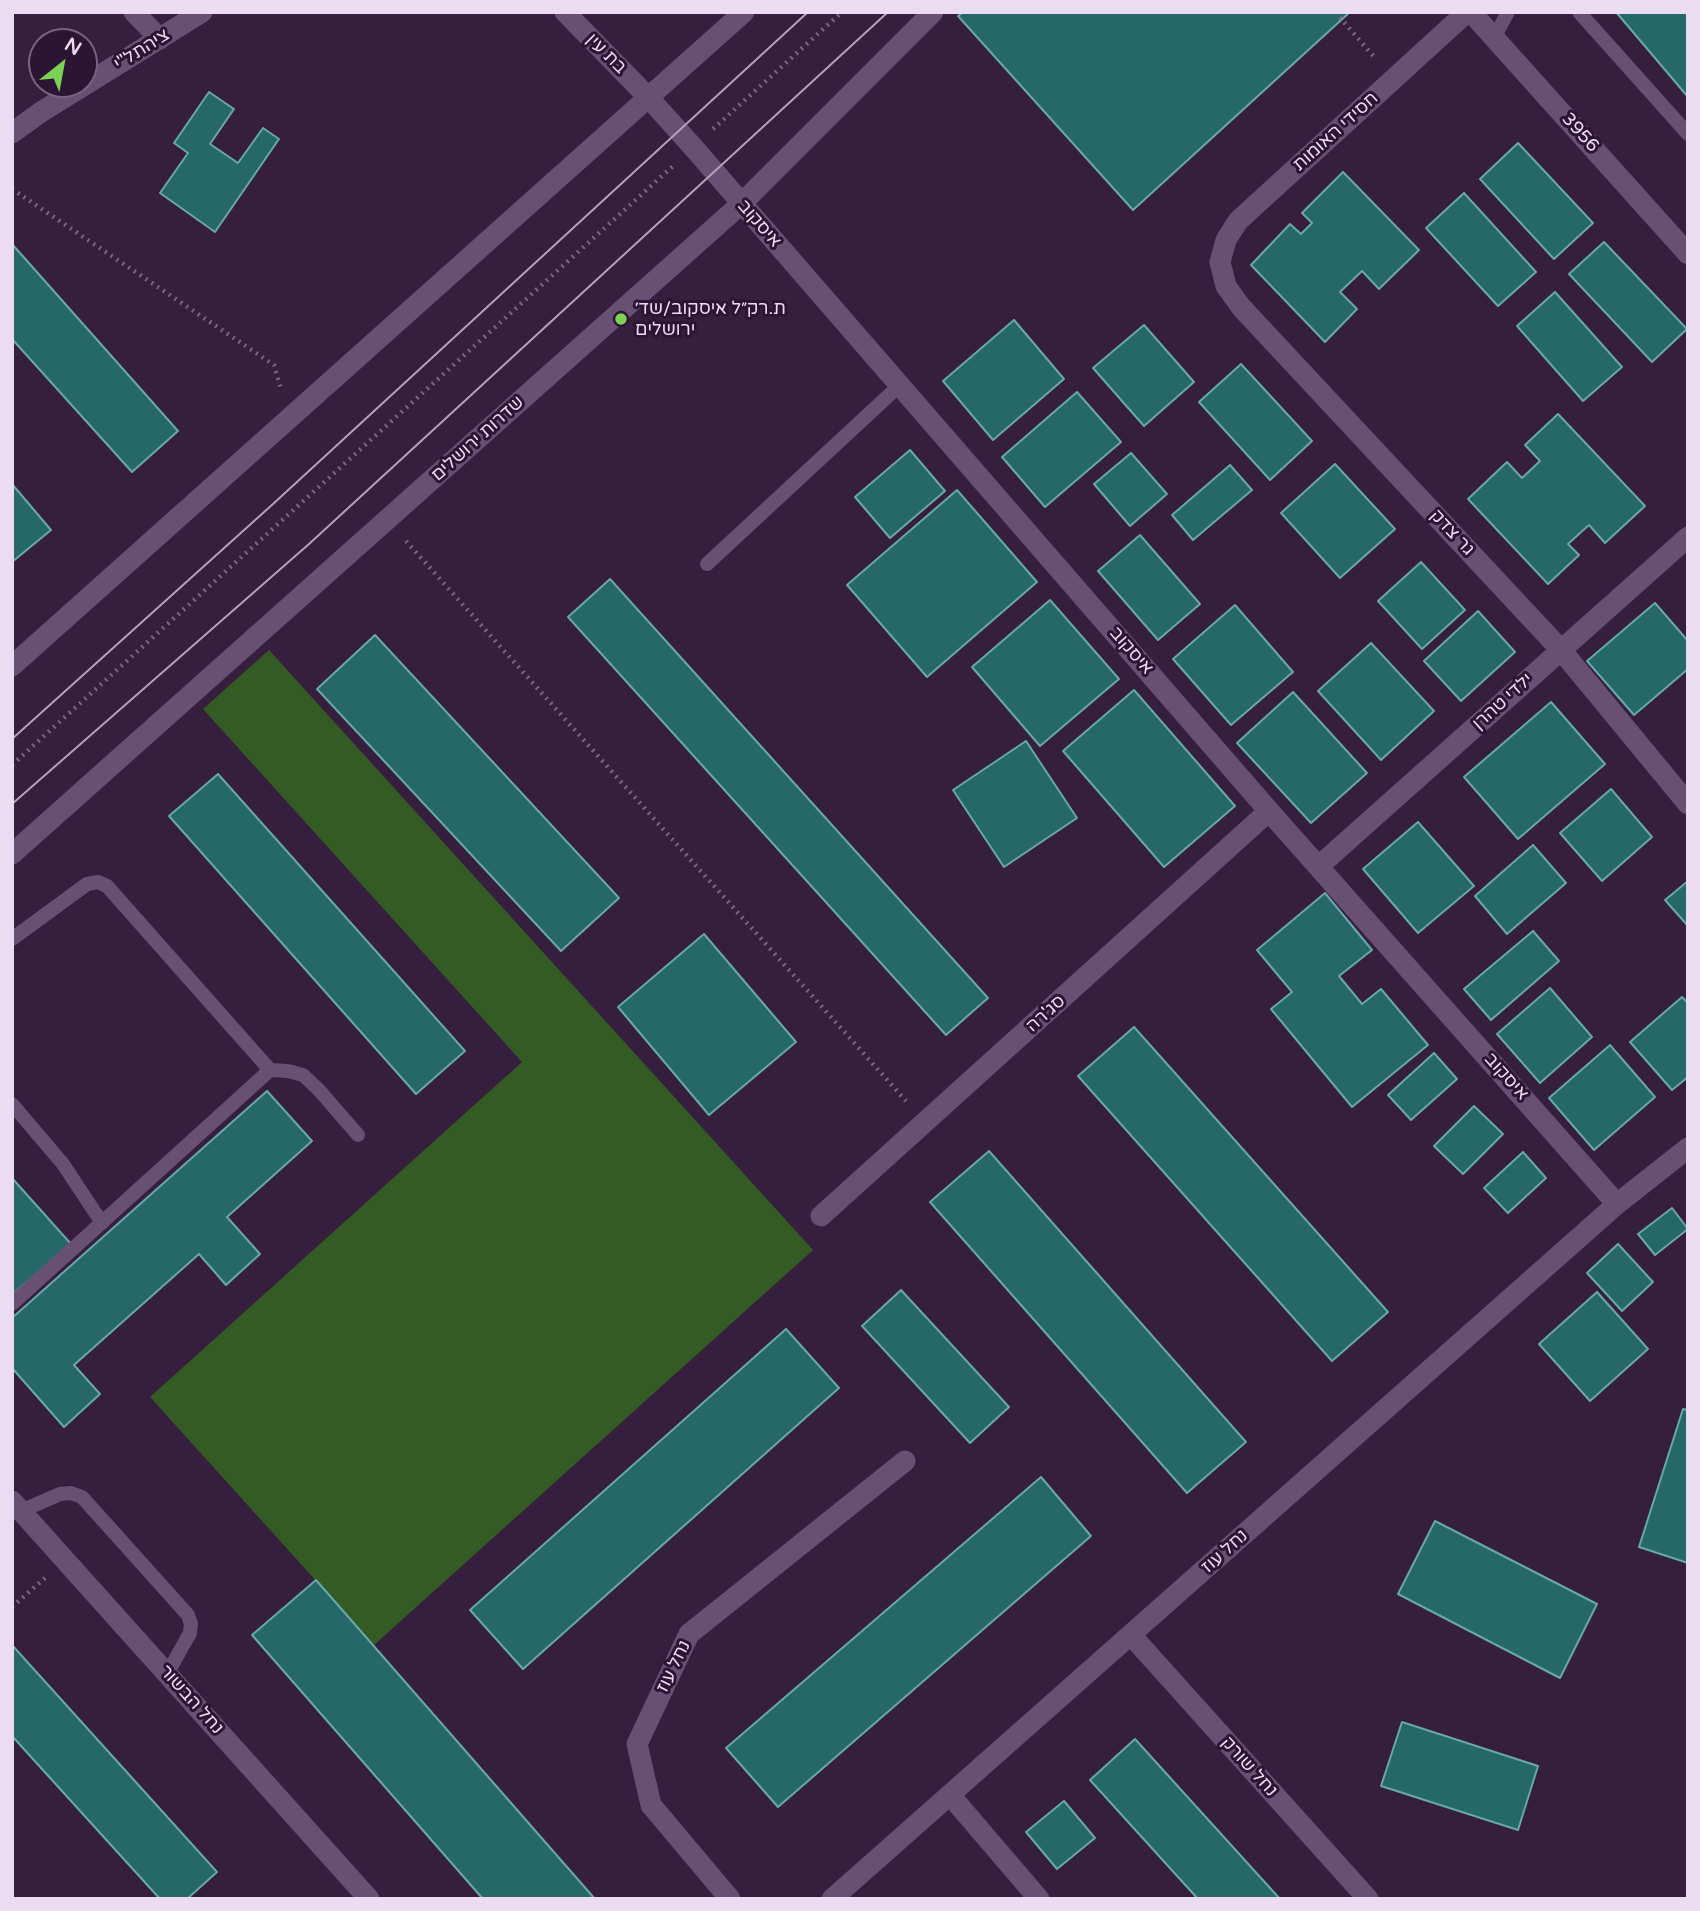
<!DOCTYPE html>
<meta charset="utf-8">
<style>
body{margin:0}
#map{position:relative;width:1700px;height:1911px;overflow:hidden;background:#361e3e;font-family:"Varela Round",sans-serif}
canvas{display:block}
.frame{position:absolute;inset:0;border:14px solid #ecdcf1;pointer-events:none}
.north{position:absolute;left:28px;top:28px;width:70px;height:70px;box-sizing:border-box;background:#2c1434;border:2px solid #796480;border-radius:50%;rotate:31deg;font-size:19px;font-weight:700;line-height:28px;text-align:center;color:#ecdcf1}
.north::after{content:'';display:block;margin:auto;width:24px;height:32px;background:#7cd155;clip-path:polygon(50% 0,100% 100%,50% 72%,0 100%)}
</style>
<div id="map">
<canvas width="1700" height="1911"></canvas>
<div class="frame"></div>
<div class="north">N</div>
</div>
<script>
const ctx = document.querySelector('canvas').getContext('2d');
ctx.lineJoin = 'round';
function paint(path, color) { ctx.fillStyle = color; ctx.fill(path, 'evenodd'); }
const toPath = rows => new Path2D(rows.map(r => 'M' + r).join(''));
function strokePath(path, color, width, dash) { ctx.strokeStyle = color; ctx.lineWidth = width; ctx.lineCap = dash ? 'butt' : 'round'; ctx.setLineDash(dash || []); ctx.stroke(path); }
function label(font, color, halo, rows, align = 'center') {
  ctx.font = font + ' "Varela Round","Noto Sans Hebrew",sans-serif'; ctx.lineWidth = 6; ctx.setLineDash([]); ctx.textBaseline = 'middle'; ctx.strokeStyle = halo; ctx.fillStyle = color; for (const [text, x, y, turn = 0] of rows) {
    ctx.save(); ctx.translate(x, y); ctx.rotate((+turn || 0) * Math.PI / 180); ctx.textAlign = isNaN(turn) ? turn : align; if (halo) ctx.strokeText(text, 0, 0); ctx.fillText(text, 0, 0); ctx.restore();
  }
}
paint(toPath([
 [269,650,813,1250,374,1645,150,1397,522,1062,203,709]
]), '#355b24');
const building = toPath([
 [963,12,1350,12,1133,210,958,16,963,12],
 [1616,12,1688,12,1688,97,1616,12],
 [209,92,234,109,210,144,238,163,263,128,279,139,215,232,160,193,188,153,174,143,209,92],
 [1518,143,1593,223,1554,259,1480,179,1518,143],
 [1343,172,1419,250,1379,289,1362,271,1340,292,1357,309,1325,342,1251,265,1290,224,1301,234,1312,223,1302,213,1343,172],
 [1464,193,1536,272,1498,306,1426,228,1464,193],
 [1604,242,1687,329,1652,362,1569,274,1604,242],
 [12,244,178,431,132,472,12,339,12,244],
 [1555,292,1622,367,1583,401,1517,326,1555,292],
 [1014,320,1064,379,993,440,943,381,1014,320],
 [1144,325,1194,382,1144,426,1093,368,1144,325],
 [1241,364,1312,441,1270,480,1199,402,1241,364],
 [1077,392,1121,442,1045,507,1002,457,1077,392],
 [1558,414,1645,506,1605,543,1589,525,1568,544,1579,555,1548,584,1468,499,1507,462,1522,478,1540,461,1525,445,1558,414],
 [910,450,945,491,890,538,855,497,910,450],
 [1131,453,1167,494,1130,526,1094,484,1131,453],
 [1335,464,1395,529,1340,578,1281,513,1335,464],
 [1230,465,1252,490,1193,540,1172,515,1230,465],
 [12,484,51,530,12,562,12,484],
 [957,490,1037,582,927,677,847,585,957,490],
 [1140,535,1200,604,1158,640,1098,571,1140,535],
 [1421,562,1465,610,1422,649,1378,601,1421,562],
 [610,579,988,998,946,1035,568,617,610,579],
 [1050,600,1119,679,1040,746,972,667,1050,600],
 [1655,603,1688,641,1688,669,1634,715,1587,661,1655,603],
 [1235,605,1293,672,1231,725,1173,659,1235,605],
 [1478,611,1515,652,1461,701,1424,661,1478,611],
 [375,635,619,898,561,951,317,689,375,635],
 [1371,643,1434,711,1381,760,1318,691,1371,643],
 [1134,690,1235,806,1164,867,1063,751,1134,690],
 [1293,692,1367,773,1311,823,1237,743,1293,692],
 [1551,702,1605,764,1518,839,1464,777,1551,702],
 [1026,741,1077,818,1004,867,953,790,1026,741],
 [218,774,465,1051,416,1094,169,816,218,774],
 [1611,789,1652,837,1602,881,1560,833,1611,789],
 [1418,822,1474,886,1418,933,1363,869,1418,822],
 [1533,845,1566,883,1507,934,1475,896,1533,845],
 [1688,881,1688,926,1665,900,1688,881],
 [1325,893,1372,950,1339,976,1362,1004,1381,989,1428,1045,1352,1107,1271,1009,1292,992,1257,950,1325,893],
 [1533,931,1559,961,1491,1020,1464,989,1533,931],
 [704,934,796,1042,709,1115,618,1007,704,934],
 [1550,988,1592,1037,1540,1083,1497,1034,1550,988],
 [1682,997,1688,1003,1688,1077,1672,1090,1630,1042,1682,997],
 [1134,1027,1388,1312,1332,1361,1078,1076,1134,1027],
 [1610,1045,1655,1097,1594,1150,1549,1098,1610,1045],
 [1434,1053,1457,1079,1411,1120,1388,1095,1434,1053],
 [267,1091,312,1141,227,1217,260,1254,226,1285,199,1254,74,1365,100,1394,64,1427,12,1368,12,1318,267,1091],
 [1474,1106,1503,1134,1463,1174,1434,1146,1474,1106],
 [989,1151,1246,1442,1187,1493,930,1202,989,1151],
 [1523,1152,1546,1178,1508,1213,1484,1188,1523,1152],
 [12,1178,71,1244,12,1295,12,1178],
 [1672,1208,1688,1229,1655,1255,1638,1234,1672,1208],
 [1618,1244,1653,1282,1622,1311,1587,1273,1618,1244],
 [901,1290,1009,1407,970,1443,862,1326,901,1290],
 [1597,1292,1648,1349,1590,1401,1539,1344,1597,1292],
 [786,1329,839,1388,523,1669,470,1610,786,1329],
 [1683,1409,1688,1410,1688,1563,1639,1547,1683,1409],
 [1041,1477,1091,1536,778,1807,726,1748,1041,1477],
 [1435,1521,1597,1604,1560,1678,1398,1594,1435,1521],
 [316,1580,595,1899,483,1899,252,1635,316,1580],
 [12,1645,217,1872,187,1899,160,1899,12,1736,12,1645],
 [1402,1722,1538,1766,1518,1830,1381,1786,1402,1722],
 [1135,1739,1280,1899,1198,1899,1090,1780,1135,1739],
 [1064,1801,1095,1838,1057,1869,1026,1832,1064,1801]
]);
paint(building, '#26686a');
strokePath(building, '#68a8a9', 2);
strokePath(toPath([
 [1335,12,1376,59],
 [713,129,842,12],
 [12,189,274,365,281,389],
 [406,541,906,1101],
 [12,765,673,166],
 [12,1607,46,1577]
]), '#7a6581', 4.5, [2, 5]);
strokePath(toPath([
 [1579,12,1688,134],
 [1494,38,1508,12],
 [707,564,900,385],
 [12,939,87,884,98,882,107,886,270,1070,12,1304],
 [270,1070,288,1071,303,1075,319,1090,358,1135],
 [12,1104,63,1164,102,1223],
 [21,1511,60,1494,71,1493,82,1497,188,1615,191,1624,190,1633,167,1674]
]), '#6a4f74', 14);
strokePath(toPath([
 [134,12,160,39],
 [565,12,648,97,693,147,1269,811,1617,1204],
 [1467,12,1238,221,1226,240,1220,262,1226,286,1241,307,1561,650,1688,804],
 [1471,12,1688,254],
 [12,133,41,112,202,12],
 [1319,866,1688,537],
 [821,1216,1269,811],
 [1131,1635,1368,1899],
 [950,1795,1039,1899],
 [730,1899,651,1805,637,1744,689,1634,905,1461]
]), '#6a4f74', 21);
strokePath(toPath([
 [12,666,744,12],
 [12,854,741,204,933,12],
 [12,1501,369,1899],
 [832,1899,1617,1204,1688,1148]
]), '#6a4f74', 21);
strokePath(toPath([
 [12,739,273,504,808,12],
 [12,804,309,544,888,12]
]), '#b3a1b9', 2);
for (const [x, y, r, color] of [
 [621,319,7,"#7cd155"]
]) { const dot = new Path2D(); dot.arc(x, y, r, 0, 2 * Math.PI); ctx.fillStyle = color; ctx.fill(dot); strokePath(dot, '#2c1434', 2.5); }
label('18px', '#ecdcf1', '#2c1434', [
 ["ציהתל\"י",142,50,-32],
 ["בת עין",606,54,45],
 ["חסידי האומות",1336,132,-42],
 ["3956",1580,133,48],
 ["איסקוב",759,224,49],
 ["שדרות ירושלים",478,439,-42],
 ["גר צדק",1452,533,47],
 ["איסקוב",1131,651,49],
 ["ילדי טהרן",1503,702,-42],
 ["סג'רה",1046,1014,-42],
 ["איסקוב",1506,1077,48],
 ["נחל עוז",1225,1552,-42],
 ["נחל עוז",674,1667,-64],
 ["נחל הבשור",191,1700,48],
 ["נחל שורק",1249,1767,48]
]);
label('18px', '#ecdcf1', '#2c1434', [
 ["ת.רק״ל איסקוב/שד׳",635,309],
 ["ירושלים",635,330]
], 'left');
</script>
